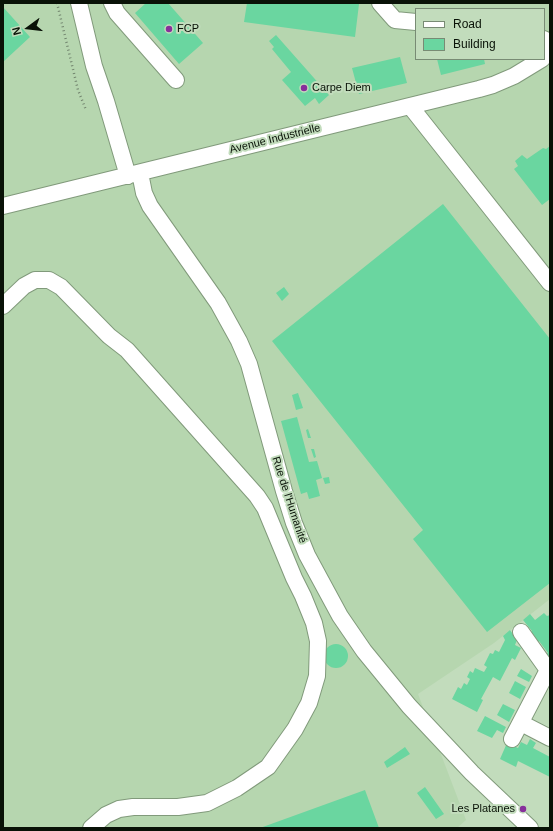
<!DOCTYPE html>
<meta charset="utf-8">
<style>
body{margin:0}
#map{position:relative;width:553px;height:831px;overflow:hidden;background:#c2dcbc;font-family:Helvetica,sans-serif}
canvas{display:block}
.frame{position:absolute;inset:0;border:4px solid #091207;pointer-events:none}
.legend{position:absolute;left:415px;top:8px;width:130px;height:52px;box-sizing:border-box;background:#c2dcbc;border:1px solid #788b74;margin:0;padding:5px 7px;list-style:none;font-size:12px;color:#091207}
.legend li{display:flex;align-items:center;gap:8px;height:20px}
.legend b{width:20px;border:1px solid #788b74}
.north{position:absolute;left:8px;top:8px;width:40px;height:40px;-webkit-text-stroke:3px #c2dcbc;paint-order:stroke;rotate:255deg;font-size:11px;font-weight:700;line-height:16px;text-align:center;color:#091207}
.north::after{content:'';display:block;margin:auto;width:14px;height:18px;background:#091207;clip-path:polygon(50% 0,100% 100%,50% 72%,0 100%)}
</style>
<div id="map">
<canvas width="553" height="831"></canvas>
<div class="frame"></div>
<ul class="legend">
<li><b style="height:5px;background:#fff"></b>Road</li>
<li><b style="height:11px;background:#6ad6a0"></b>Building</li>
</ul>
<div class="north">N</div>
</div>
<script>
const ctx = document.querySelector('canvas').getContext('2d');
ctx.lineJoin = 'round';
function paint(path, color) { ctx.fillStyle = color; ctx.fill(path, 'evenodd'); }
const toPath = rows => new Path2D(rows.map(r => 'M' + r).join(''));
function strokePath(path, color, width, dash) { ctx.strokeStyle = color; ctx.lineWidth = width; ctx.lineCap = dash ? 'butt' : 'round'; ctx.setLineDash(dash || []); ctx.stroke(path); }
function label(font, color, halo, rows, align = 'center') {
  ctx.font = font + ' Helvetica,sans-serif'; ctx.lineWidth = 4; ctx.setLineDash([]); ctx.textBaseline = 'middle'; ctx.strokeStyle = halo; ctx.fillStyle = color; for (const [text, x, y, turn = 0] of rows) {
    ctx.save(); ctx.translate(x, y); ctx.rotate((+turn || 0) * Math.PI / 180); ctx.textAlign = isNaN(turn) ? turn : align; if (halo) ctx.strokeText(text, 0, 0); ctx.fillText(text, 0, 0); ctx.restore();
  }
}
paint(toPath([
 [3,3,550,3,550,599,494,643,418,694,466,820,457,828,3,828],
 [416,9,544,9,544,59,416,59]
]), '#b6d6af');
paint(toPath([
 [146,3,168,3,203,43,179,64,135,13],
 [247,3,359,4,355,37,244,22],
 [3,7,30,37,3,62],
 [276,35,329,95,319,104,315,98,305,106,282,80,291,72,272,49,274,47,269,41],
 [400,57,407,83,359,94,352,68],
 [437,59,484,59,485,64,441,75],
 [550,146,550,199,542,205,514,169,518,166,515,161,522,155,527,159,543,148,546,149],
 [443,204,550,339,550,583,487,632,413,539,423,530,272,341],
 [284,287,289,294,282,301,276,293],
 [298,393,303,408,296,410,292,395],
 [297,417,309,462,317,461,322,478,316,480,320,496,309,499,307,492,301,494,281,421],
 [308,429,311,438,308,438,306,430],
 [311,449,314,449,316,457,314,458],
 [329,477,330,483,325,484,323,478],
 [544,613,547,616,550,615,550,659,546,654,548,653,539,641,538,643,531,632,532,631,523,620,530,614,535,620],
 [510,630,517,640,515,645,521,648,515,660,512,658,500,681,493,677,481,699,483,700,477,712,452,699,458,687,461,689,464,683,467,685,470,679,467,677,470,671,473,673,475,668,484,672,487,667,484,665,490,653,493,654,495,650,499,652,505,640,503,636],
 '324 656a12 12 0 1 1 24 0a12 12 0 1 1-24 0Z',
 [521,669,532,676,529,682,517,676],
 [515,681,526,687,520,699,509,693],
 [503,704,515,710,509,722,497,715],
 [485,716,506,727,503,733,497,730,492,738,477,731],
 [530,739,536,743,533,748,550,757,550,777,518,761,516,767,500,759,507,743,518,748,521,742,527,745],
 [405,747,410,754,387,768,384,762],
 [425,787,444,814,436,819,417,793],
 [365,790,379,828,260,828]
]), '#6ad6a0');
const minor = toPath([
 [79,3,94,66,106,101,128,176],
 [112,3,117,13,176,80],
 [380,3,395,20,416,22],
 [544,39,550,48],
 [410,106,550,283],
 [140,173,144,193,150,206,218,303,239,341,249,364,284,491,294,523,307,555,340,616,364,651,409,706,472,773,530,828],
 [3,206,479,89,493,85,514,76,542,59],
 [3,306,24,286,35,280,49,280,61,287,109,336,127,350,257,496,265,508,294,578,303,596,314,623,318,641,317,676,309,703,295,729,268,767,237,788,207,803,178,807,133,807,119,809,106,815,91,828],
 [521,723,550,738],
 [512,739,548,670,521,632]
]);
strokePath(minor, '#819a7b', 18);
strokePath(toPath([
 [57,3,78,90,86,110]
]), '#73866f', 2.5, [1, 3]);
strokePath(minor, '#fff', 16);
for (const [x, y, r, color] of [
 [169,29,4,"#872f9b"],
 [304,88,4,"#872f9b"],
 [523,809,4,"#872f9b"]
]) { const dot = new Path2D(); dot.arc(x, y, r, 0, 2 * Math.PI); ctx.fillStyle = color; ctx.fill(dot); strokePath(dot, '#c2dcbc', 1.5); }
label('11px', '#091207', '#c2dcbc', [
 ["FCP",177,29],
 ["Carpe Diem",312,88],
 ["Les Platanes",515,809,"right"]
], 'left');
label('11px', '#091207', '#c2dcbc', [
 ["Avenue Industrielle",275,139,-14],
 ["Rue de l'Humanité",289,500,72]
]);
</script>
